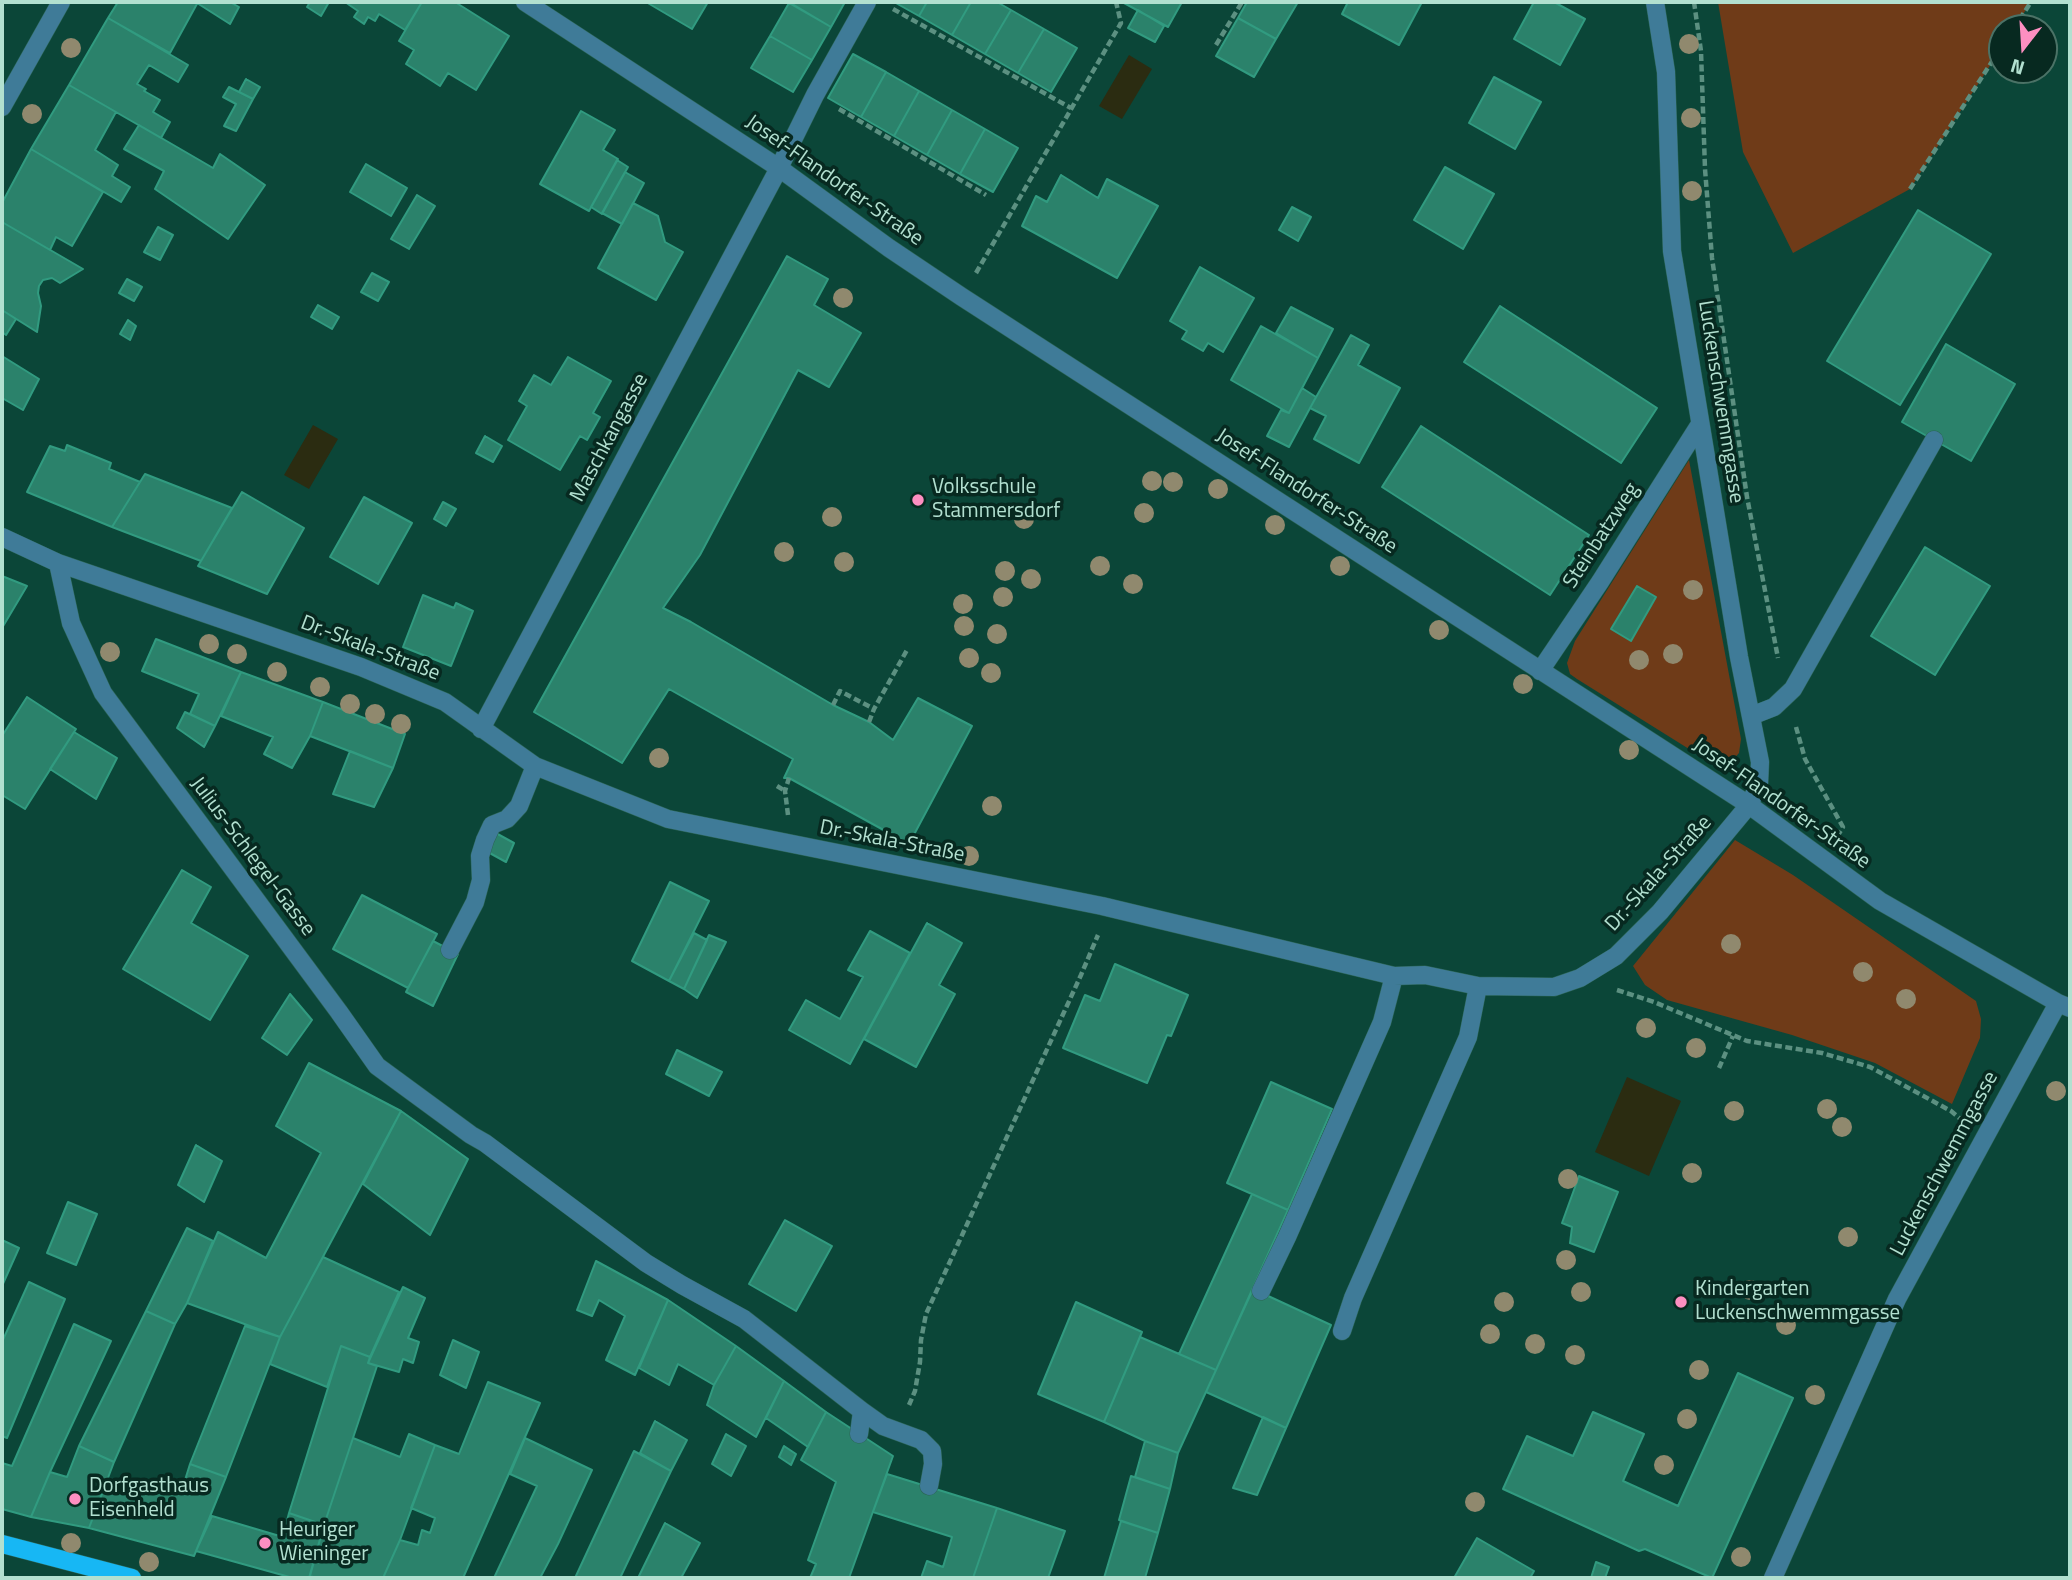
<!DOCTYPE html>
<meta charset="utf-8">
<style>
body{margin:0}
#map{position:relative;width:2072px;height:1580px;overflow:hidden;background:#0b4638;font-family:"Titillium Web",sans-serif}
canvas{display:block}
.frame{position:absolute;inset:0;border:4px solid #b2e0d0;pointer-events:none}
.north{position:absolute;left:1988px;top:14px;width:70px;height:70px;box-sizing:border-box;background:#072920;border:2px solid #4b7266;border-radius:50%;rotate:197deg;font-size:19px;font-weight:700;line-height:28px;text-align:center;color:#b2e0d0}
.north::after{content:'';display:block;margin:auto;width:24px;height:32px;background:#fd8fc1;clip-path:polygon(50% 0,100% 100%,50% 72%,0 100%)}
</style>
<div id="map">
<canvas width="2072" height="1580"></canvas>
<div class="frame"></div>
<div class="north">N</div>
</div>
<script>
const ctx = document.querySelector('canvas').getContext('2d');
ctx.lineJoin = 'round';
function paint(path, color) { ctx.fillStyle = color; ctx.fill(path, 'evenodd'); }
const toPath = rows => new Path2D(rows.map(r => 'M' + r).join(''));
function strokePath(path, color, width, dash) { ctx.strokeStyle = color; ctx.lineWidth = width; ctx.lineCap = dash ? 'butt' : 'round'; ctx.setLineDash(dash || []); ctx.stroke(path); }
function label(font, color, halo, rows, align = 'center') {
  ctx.font = font + ' "Titillium Web",sans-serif'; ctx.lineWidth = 7; ctx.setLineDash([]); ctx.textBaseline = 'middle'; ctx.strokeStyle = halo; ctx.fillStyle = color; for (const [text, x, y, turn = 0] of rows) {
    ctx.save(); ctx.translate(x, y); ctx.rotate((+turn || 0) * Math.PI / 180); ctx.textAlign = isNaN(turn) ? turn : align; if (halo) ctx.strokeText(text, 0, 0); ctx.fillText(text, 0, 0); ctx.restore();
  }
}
paint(toPath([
 [1718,2,2031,2,2014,28,2002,28,2002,47,1910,189,1793,253,1743,152],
 [1689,460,1741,739,1739,753,1732,761,1722,765,1705,759,1577,679,1570,674,1567,663,1575,641],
 [1735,840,1793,875,1976,1001,1981,1019,1980,1038,1952,1104,1875,1063,1792,1035,1667,1000,1645,985,1633,966]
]), '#6f3b18');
paint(toPath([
 [1129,55,1152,69,1122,119,1099,106],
 [313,425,338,439,309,489,284,475],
 [1627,1077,1681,1101,1649,1176,1595,1152]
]), '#2b2c11');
const building = toPath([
 [118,2,198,2,170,53,108,18,118,2],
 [198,2,230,2,239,7,230,24,197,3,198,2],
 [310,2,329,2,321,16,307,7,310,2],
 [345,2,422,2,405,30,379,14,375,21,368,17,364,24,354,17,358,11,345,2],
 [422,2,455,2,509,36,476,90,448,73,440,86,406,64,414,50,399,41,422,2],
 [646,2,708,2,692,29,646,2],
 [789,2,845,2,831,27,789,2],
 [894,2,927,2,919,16,894,2],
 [927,2,971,2,952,35,919,16,927,2],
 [971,2,997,2,1011,10,985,54,952,35,971,2],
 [1247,2,1298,2,1276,39,1238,18,1247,2],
 [1348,2,1422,2,1399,45,1342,14,1348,2],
 [1534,2,1554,2,1585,19,1560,65,1514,39,1534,2],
 [789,3,831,27,812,60,770,36,789,3],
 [1124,3,1124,2,1182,2,1168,27,1124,3],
 [1011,10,1044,29,1018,73,985,54,1011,10],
 [1138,10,1164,26,1155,42,1128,28,1138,10],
 [108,18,188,65,178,82,149,65,137,84,146,89,144,91,160,100,153,112,170,122,161,138,69,85,108,18],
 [1238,18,1276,39,1254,77,1216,56,1238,18],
 [1044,29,1077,48,1051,92,1018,73,1044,29],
 [770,36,812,60,793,92,751,68,770,36],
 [853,54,886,72,861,117,828,98,853,54],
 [886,72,919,91,894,136,861,117,886,72],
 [1494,77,1541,102,1515,149,1469,123,1494,77],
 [246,79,260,87,253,99,239,92,246,79],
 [69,85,116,112,95,150,118,165,112,176,130,187,121,202,31,149,69,85],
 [229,87,253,99,236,131,224,126,236,104,223,97,229,87],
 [919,91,952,110,927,155,894,136,919,91],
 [952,110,985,129,960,174,927,155,952,110],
 [581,111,615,130,603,150,618,159,589,211,540,184,581,111],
 [139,125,213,168,220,154,265,185,228,239,155,189,164,171,124,149,139,125],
 [985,129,1018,148,993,192,960,174,985,129],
 [31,149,103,192,72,246,56,237,50,250,2,222,2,203,31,149],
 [617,160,628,167,602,214,591,207,617,160],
 [366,164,407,188,391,216,350,192,366,164],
 [1445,167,1494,194,1463,249,1414,220,1445,167],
 [625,172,644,183,622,224,602,213,625,172],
 [1061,175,1098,198,1107,179,1158,206,1117,278,1022,226,1036,196,1047,202,1061,175],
 [417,195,435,206,409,249,391,239,417,195],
 [633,203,658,216,665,242,683,252,656,300,598,268,633,203],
 [1292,207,1311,217,1298,241,1279,230,1292,207],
 [1918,210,1991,254,1900,405,1827,361,1918,210],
 [2,222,83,269,60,283,52,278,43,280,39,286,38,293,41,306,37,332,2,310,2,222],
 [158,227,173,235,160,260,144,252,158,227],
 [787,256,828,279,814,305,861,333,829,387,798,370,700,555,663,608,691,622,833,705,869,722,893,740,918,698,972,726,909,844,789,778,784,778,793,759,669,689,622,763,534,712,787,256],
 [1200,267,1254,298,1223,352,1208,343,1203,351,1182,339,1187,331,1170,321,1200,267],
 [372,273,389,282,378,301,361,292,372,273],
 [127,279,142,287,134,301,119,293,127,279],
 [318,305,339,317,332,329,311,317,318,305],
 [1500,306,1657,408,1621,463,1464,362,1500,306],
 [1291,307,1333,329,1318,358,1276,333,1291,307],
 [2,310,16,319,6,335,2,332,2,310],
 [128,320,136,326,130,340,120,334,128,320],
 [1261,326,1318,358,1289,413,1231,380,1261,326],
 [1351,335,1369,345,1358,365,1400,388,1359,463,1314,439,1326,416,1310,408,1351,335],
 [1946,344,2015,384,1971,461,1902,422,1946,344],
 [2,356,39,379,23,410,2,398,2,356],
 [568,357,611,381,593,413,600,417,587,440,580,436,560,470,508,440,527,406,519,401,534,375,551,385,568,357],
 [1302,388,1316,397,1289,447,1267,436,1281,410,1289,413,1302,388],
 [1421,426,1589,535,1550,595,1382,487,1421,426],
 [485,436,502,446,493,462,476,453,485,436],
 [67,445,111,463,109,469,140,482,112,527,27,492,50,446,65,451,67,445],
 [145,474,232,508,201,561,112,527,145,474],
 [242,492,304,528,267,594,198,566,242,492],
 [364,497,412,523,378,584,330,557,364,497],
 [443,502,456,509,446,526,434,519,443,502],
 [1925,547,1990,586,1935,675,1871,636,1925,547],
 [2,576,27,586,2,628,2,576],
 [1637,586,1656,597,1631,641,1611,629,1637,586],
 [423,595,454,608,456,603,473,611,451,666,403,647,423,595],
 [156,639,241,672,215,726,190,714,199,694,142,671,156,639],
 [241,672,323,702,310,736,292,768,264,754,273,737,221,716,241,672],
 [27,697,76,729,25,809,2,795,2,736,27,697],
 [323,702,405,734,393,768,310,736,323,702],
 [185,712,215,726,204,747,177,728,185,712],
 [74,732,117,758,96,799,50,769,74,732],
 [350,751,393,768,374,807,333,794,350,751],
 [494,832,514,843,506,862,486,851,494,832],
 [182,870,211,887,191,923,248,956,210,1020,123,969,182,870],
 [670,882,709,901,669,981,632,961,670,882],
 [362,895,437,934,408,988,333,949,362,895],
 [927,923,962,943,939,985,955,994,916,1067,864,1039,927,923],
 [870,931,910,953,850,1064,789,1030,806,1000,840,1019,863,977,848,970,870,931],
 [694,933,707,940,684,989,669,981,694,933],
 [709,935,726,942,697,998,684,989,709,935],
 [433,941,458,954,433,1006,406,992,433,941],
 [1115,964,1188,995,1171,1036,1167,1035,1147,1083,1063,1048,1085,995,1100,1001,1115,964],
 [290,994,312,1020,287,1055,262,1038,290,994],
 [677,1050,722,1072,709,1096,666,1074,677,1050],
 [309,1063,401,1111,280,1337,187,1303,218,1232,266,1258,321,1153,276,1126,309,1063],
 [1271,1082,1332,1109,1288,1210,1227,1183,1271,1082],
 [401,1111,468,1159,430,1235,363,1184,401,1111],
 [196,1145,222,1161,204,1202,178,1185,196,1145],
 [1579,1176,1618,1192,1594,1252,1570,1243,1572,1227,1562,1223,1579,1176],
 [1252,1194,1288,1210,1216,1370,1179,1354,1252,1194],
 [68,1202,97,1214,76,1265,47,1253,68,1202],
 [785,1220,832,1246,796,1311,749,1284,785,1220],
 [187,1228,213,1241,187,1303,175,1324,146,1311,187,1228],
 [2,1240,19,1248,2,1286,2,1240],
 [323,1257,399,1292,370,1357,341,1346,327,1387,270,1364,280,1337,323,1257],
 [596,1261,668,1300,635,1375,606,1360,625,1316,599,1300,592,1316,577,1310,596,1261],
 [29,1282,65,1299,7,1438,2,1436,2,1342,29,1282],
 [403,1287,425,1298,408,1338,419,1342,413,1363,403,1359,399,1372,368,1363,403,1287],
 [1253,1289,1331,1325,1286,1428,1206,1392,1253,1289],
 [668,1300,736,1346,714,1385,678,1364,669,1385,639,1368,668,1300],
 [1076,1302,1142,1332,1104,1422,1038,1394,1076,1302],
 [146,1311,175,1324,114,1462,79,1446,146,1311],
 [74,1324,111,1341,50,1472,31,1517,2,1509,2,1463,12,1466,74,1324],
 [245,1326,280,1337,226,1477,190,1464,245,1326],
 [1140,1337,1216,1370,1178,1453,1145,1441,1104,1422,1140,1337],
 [453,1340,479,1352,466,1388,440,1375,453,1340],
 [341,1346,370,1357,368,1363,377,1366,324,1525,289,1513,341,1346],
 [736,1346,784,1381,756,1437,707,1405,714,1385,736,1346],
 [1738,1373,1793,1398,1712,1578,1645,1549,1639,1551,1503,1489,1527,1436,1573,1456,1593,1412,1644,1434,1623,1481,1678,1506,1738,1373],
 [784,1381,826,1412,808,1447,766,1418,784,1381],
 [488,1382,540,1403,463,1578,383,1578,400,1540,418,1545,422,1530,430,1533,435,1518,411,1508,435,1445,459,1454,488,1382],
 [826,1412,893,1456,849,1578,810,1578,816,1564,808,1560,836,1482,801,1460,826,1412],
 [1263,1417,1286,1428,1257,1495,1233,1488,1263,1417],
 [655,1421,687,1440,671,1471,640,1453,655,1421],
 [409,1434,435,1445,400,1540,383,1578,316,1578,310,1576,324,1525,353,1438,400,1457,409,1434],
 [726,1434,746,1446,731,1476,712,1464,726,1434],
 [525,1438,592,1470,558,1544,540,1578,494,1578,537,1486,510,1474,525,1438],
 [1145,1441,1178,1453,1170,1489,1135,1477,1145,1441],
 [79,1446,114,1462,89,1528,31,1517,50,1472,67,1477,79,1446],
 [784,1446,796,1454,791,1465,779,1457,784,1446],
 [634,1451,671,1471,620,1578,575,1578,634,1451],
 [190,1464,226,1477,194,1556,89,1528,104,1488,132,1497,138,1479,181,1493,190,1464],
 [887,1474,997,1508,973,1578,921,1578,927,1561,943,1567,952,1537,873,1512,887,1474],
 [1131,1476,1170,1489,1158,1533,1119,1520,1131,1476],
 [997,1508,1065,1531,1048,1578,973,1578,997,1508],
 [289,1513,324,1525,309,1578,293,1578,196,1551,212,1516,283,1537,289,1513],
 [1121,1521,1158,1533,1145,1578,1104,1578,1121,1521],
 [665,1523,700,1543,681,1578,638,1578,665,1523],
 [1477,1538,1534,1571,1530,1578,1454,1578,1477,1538],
 [1596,1562,1609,1567,1605,1578,1591,1578,1596,1562]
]);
paint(building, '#2b826b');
strokePath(building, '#319b80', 2);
const minor = toPath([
 [525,2,779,168,889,248,962,297,1749,805,1880,901,2058,1003,2070,1008],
 [2,107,61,2],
 [2,537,58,563,361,667,445,702,535,766,668,819,1102,906,1394,976,1425,975,1478,986,1554,987,1580,978,1616,956,1660,912,1749,805,1759,784,1760,762,1739,657,1672,251,1666,72,1655,2],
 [58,563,71,623,103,693,339,1012,377,1066,471,1135,485,1143,646,1263,682,1285,744,1319,862,1411,859,1434],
 [1540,671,1600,582,1700,424],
 [1751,716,1774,707,1793,689,1934,440],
 [481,729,779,168,815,95,867,2],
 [450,950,475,902,481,880,480,856,485,840,492,825,507,819,519,806,535,766],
 [1261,1291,1287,1237,1382,1022,1394,976],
 [1342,1331,1353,1298,1468,1037,1478,986],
 [862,1411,883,1426,921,1440,932,1451,933,1464,929,1486],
 [1773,1578,1897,1299,2058,1003]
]);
const major = toPath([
 [2,1544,132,1578]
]);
strokePath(minor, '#2c6556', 19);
strokePath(major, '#2c6556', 19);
strokePath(toPath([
 [1694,2,1701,51,1705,169,1712,258,1747,497,1778,658],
 [893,9,1071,108],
 [2014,28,2031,2],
 [1216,45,1242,2],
 [839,109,986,195],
 [1910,189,2002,46],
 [976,273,1121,23,1116,2],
 [833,705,840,691,874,709],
 [869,722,874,709,907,650],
 [1796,727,1805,759,1843,827,1838,835],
 [777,786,785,791],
 [788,815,785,791,789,778],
 [1617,990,1654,1002,1747,1041,1822,1053,1870,1067,1951,1111,1963,1121],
 [1719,1068,1733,1036],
 [909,1405,915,1391,920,1362,921,1340,926,1314,1081,975,1098,935]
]), '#5c9081', 4.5, [7, 3.5]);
strokePath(minor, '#3f7b98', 18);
strokePath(major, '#17b7f4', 18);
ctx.fillStyle = '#90896e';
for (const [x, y] of [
 [1689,44],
 [71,48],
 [32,114],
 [1691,118],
 [1692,191],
 [843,298],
 [1152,481],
 [1173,482],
 [1218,489],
 [1144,513],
 [832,517],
 [1024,519],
 [1275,525],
 [784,552],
 [844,562],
 [1100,566],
 [1340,566],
 [1005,571],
 [1031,579],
 [1133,584],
 [1693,590],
 [1003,597],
 [963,604],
 [964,626],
 [1439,630],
 [997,634],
 [209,644],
 [110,652],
 [237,654],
 [1673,654],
 [969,658],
 [1639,660],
 [277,672],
 [991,673],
 [1523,684],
 [320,687],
 [350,704],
 [375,714],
 [401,724],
 [1629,750],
 [659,758],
 [992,806],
 [969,856],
 [1731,944],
 [1863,972],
 [1906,999],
 [1646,1028],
 [1696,1048],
 [2056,1091],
 [1827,1109],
 [1734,1111],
 [1842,1127],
 [1692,1173],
 [1568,1179],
 [1848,1237],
 [1566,1260],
 [1750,1290],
 [1581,1292],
 [1504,1302],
 [1786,1325],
 [1490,1334],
 [1535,1344],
 [1575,1355],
 [1699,1370],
 [1815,1395],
 [1687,1419],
 [1664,1465],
 [1475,1502],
 [71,1543],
 [1741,1557],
 [149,1562]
]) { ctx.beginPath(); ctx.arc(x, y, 10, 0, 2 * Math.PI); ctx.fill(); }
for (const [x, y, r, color] of [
 [918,500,7,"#fd8fc1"],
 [1681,1302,7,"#fd8fc1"],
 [75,1499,7,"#fd8fc1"],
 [265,1543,7,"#fd8fc1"]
]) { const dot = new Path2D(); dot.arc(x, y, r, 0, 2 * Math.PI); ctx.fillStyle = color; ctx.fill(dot); strokePath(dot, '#072920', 2.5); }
label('21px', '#b2e0d0', '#072920', [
 ["Josef-Flandorfer-Straße",834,181,35],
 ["Luckenschwemmgasse",1720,402,81],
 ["Maschkangasse",610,438,-62],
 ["Josef-Flandorfer-Straße",1306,492,33],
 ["Steinbatzweg",1602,536,-57],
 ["Dr.-Skala-Straße",370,649,21],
 ["Josef-Flandorfer-Straße",1781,804,35],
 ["Dr.-Skala-Straße",892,842,11],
 ["Julius-Schlegel-Gasse",252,857,53],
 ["Dr.-Skala-Straße",1659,874,-48],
 ["Luckenschwemmgasse",1945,1164,-62]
]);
label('21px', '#b2e0d0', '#072920', [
 ["Volksschule",932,488],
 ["Stammersdorf",932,512],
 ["Kindergarten",1695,1290],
 ["Luckenschwemmgasse",1695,1314],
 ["Dorfgasthaus",89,1487],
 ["Eisenheld",89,1511],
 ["Heuriger",279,1531],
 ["Wieninger",279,1555]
], 'left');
</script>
